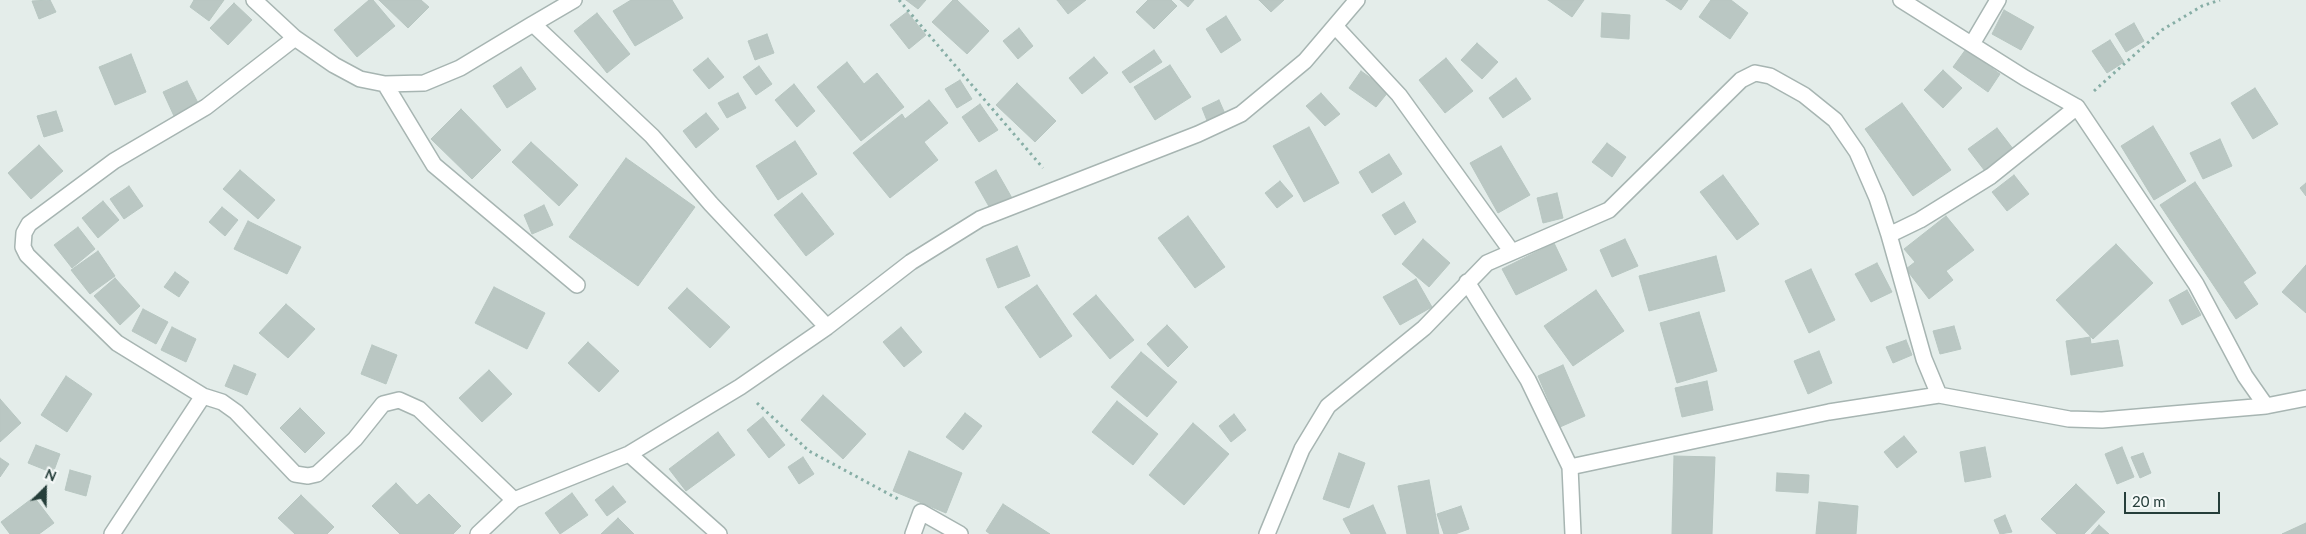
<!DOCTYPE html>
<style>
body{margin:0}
#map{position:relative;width:2306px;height:534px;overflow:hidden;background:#e4edea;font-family:Lato,sans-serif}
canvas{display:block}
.north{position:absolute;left:20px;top:464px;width:50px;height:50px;-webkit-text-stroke:4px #f5f9f8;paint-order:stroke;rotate:23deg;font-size:14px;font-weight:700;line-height:20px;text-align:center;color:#253e3a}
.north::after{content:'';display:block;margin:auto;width:18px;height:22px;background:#253e3a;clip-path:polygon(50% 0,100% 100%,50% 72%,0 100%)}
.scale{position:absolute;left:2124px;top:492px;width:96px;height:22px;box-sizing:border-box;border:2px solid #253e3a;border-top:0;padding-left:6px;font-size:15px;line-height:18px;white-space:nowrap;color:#253e3a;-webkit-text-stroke:4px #f5f9f8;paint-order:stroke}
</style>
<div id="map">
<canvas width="2306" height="534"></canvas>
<div class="north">N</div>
<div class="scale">20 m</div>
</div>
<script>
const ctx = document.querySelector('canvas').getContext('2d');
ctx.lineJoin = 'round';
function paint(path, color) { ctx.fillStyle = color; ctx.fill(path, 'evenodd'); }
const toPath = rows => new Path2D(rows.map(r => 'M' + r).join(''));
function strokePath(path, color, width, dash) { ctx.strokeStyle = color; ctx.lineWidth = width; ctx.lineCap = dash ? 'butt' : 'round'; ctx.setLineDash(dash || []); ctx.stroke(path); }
const building = toPath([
 [50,0,56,12,39,19,32,1,50,0],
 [194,0,224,0,209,21,190,7,194,0],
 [369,0,373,0,395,26,357,57,334,30,369,0],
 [379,0,421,0,429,7,408,28,379,0],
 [631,0,672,0,683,18,635,46,613,11,631,0],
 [906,0,926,0,918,9,906,0],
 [953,0,957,0,989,31,967,54,932,22,953,0],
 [1057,0,1086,0,1068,14,1057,0],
 [1148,0,1171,0,1177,6,1154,29,1136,12,1148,0],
 [1180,0,1194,0,1188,7,1180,0],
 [1259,0,1284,0,1271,12,1259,0],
 [1548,0,1584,0,1572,17,1548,0],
 [1666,0,1688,0,1681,10,1666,0],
 [1711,0,1731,0,1748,13,1730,39,1699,17,1711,0],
 [234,3,252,20,228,45,210,28,234,3],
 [2004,10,2034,27,2021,50,1992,34,2004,10],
 [907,12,926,35,909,49,890,25,907,12],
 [597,13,630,54,607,73,574,31,597,13],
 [1602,13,1630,15,1629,39,1601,37,1602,13],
 [1226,16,1241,40,1221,53,1206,29,1226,16],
 [2134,23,2144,41,2126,52,2115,34,2134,23],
 [1019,28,1033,46,1018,59,1003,41,1019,28],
 [767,34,774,53,755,60,748,41,767,34],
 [2110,40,2124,62,2107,73,2092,51,2110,40],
 [1477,43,1498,62,1482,79,1461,60,1477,43],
 [1966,49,2000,74,1988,92,1953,67,1966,49],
 [1154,50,1162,62,1130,83,1122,72,1154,50],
 [131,54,146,92,115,105,99,67,131,54],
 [1094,57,1108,73,1082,94,1069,78,1094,57],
 [708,58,724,77,709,89,693,70,708,58],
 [1446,58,1473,91,1445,113,1419,80,1446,58],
 [847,62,864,84,877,73,904,107,861,141,817,87,847,62],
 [1170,65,1191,97,1155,120,1134,87,1170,65],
 [759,66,772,84,756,95,743,77,759,66],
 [521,67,536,89,507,108,493,86,521,67],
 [1943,70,1962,88,1943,108,1924,90,1943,70],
 [1361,71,1389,91,1376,107,1349,88,1361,71],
 [1516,78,1531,99,1503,118,1489,98,1516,78],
 [960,80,972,99,957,108,945,89,960,80],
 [187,81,199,105,174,116,163,92,187,81],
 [1017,83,1056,121,1035,142,996,105,1017,83],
 [794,84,815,111,797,127,775,100,794,84],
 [2255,88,2278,124,2253,139,2231,103,2255,88],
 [738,93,746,108,727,118,718,103,738,93],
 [1321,93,1340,114,1325,126,1306,106,1321,93],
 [929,100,948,123,924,142,938,160,890,198,853,153,902,114,905,119,929,100],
 [1219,100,1226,116,1208,123,1202,108,1219,100],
 [1902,103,1951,170,1913,196,1865,129,1902,103],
 [980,104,998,130,979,142,962,117,980,104],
 [461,109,501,150,472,179,431,139,461,109],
 [56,111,63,131,44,137,37,116,56,111],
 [706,113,719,129,696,148,683,131,706,113],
 [2153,126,2186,181,2154,200,2121,146,2153,126],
 [1309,127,1339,183,1304,202,1273,146,1309,127],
 [1997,128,2017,154,1988,175,1968,149,1997,128],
 [2220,139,2232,166,2203,179,2190,153,2220,139],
 [795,141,817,174,778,200,756,166,795,141],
 [531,142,578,185,559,206,512,162,531,142],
 [1607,143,1626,157,1612,177,1592,162,1607,143],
 [39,145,63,171,31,199,8,173,39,145],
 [1501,146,1530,195,1498,213,1470,163,1501,146],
 [1389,154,1402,174,1372,193,1359,172,1389,154],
 [626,158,695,207,638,286,569,237,626,158],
 [240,170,275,200,258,219,223,189,240,170],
 [996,170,1012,198,991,210,975,182,996,170],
 [1723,175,1759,224,1737,240,1700,192,1723,175],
 [2014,175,2029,194,2007,211,1992,192,2014,175],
 [1280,181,1293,196,1277,208,1265,193,1280,181],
 [2195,182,2256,273,2243,282,2258,304,2236,319,2160,205,2195,182],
 [2306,183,2306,196,2300,188,2306,183],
 [129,186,143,206,124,219,110,199,129,186],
 [802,193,834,234,806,256,774,215,802,193],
 [1557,193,1563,218,1543,223,1537,198,1557,193],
 [103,201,119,220,98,238,82,218,103,201],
 [1404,202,1416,222,1395,235,1382,215,1404,202],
 [544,205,553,225,532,234,524,215,544,205],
 [222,207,238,220,225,236,209,222,222,207],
 [1188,216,1225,267,1195,288,1158,238,1188,216],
 [1946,216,1974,250,1946,271,1953,280,1929,299,1906,269,1915,262,1904,249,1946,216],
 [248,221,301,247,287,274,234,249,248,221],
 [78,227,95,249,72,268,54,245,78,227],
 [1423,239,1450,263,1429,287,1402,264,1423,239],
 [1625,239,1638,266,1612,277,1600,250,1625,239],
 [1554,243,1567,270,1516,295,1502,269,1554,243],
 [2116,244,2153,283,2093,339,2056,300,2116,244],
 [1017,246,1030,276,998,288,986,259,1017,246],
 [98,251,115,276,90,294,71,270,98,251],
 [1716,256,1725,291,1649,311,1639,276,1716,256],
 [1877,263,1892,292,1871,302,1855,274,1877,263],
 [2306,265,2306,313,2282,292,2306,265],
 [1811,269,1835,320,1809,333,1785,281,1811,269],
 [175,272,189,282,179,297,164,287,175,272],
 [115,278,140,306,120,325,94,296,115,278],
 [1416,279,1432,307,1400,325,1383,297,1416,279],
 [1037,285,1072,336,1040,358,1005,307,1037,285],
 [494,287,545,313,527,349,475,323,494,287],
 [687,288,730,327,710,348,668,308,687,288],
 [1596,290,1624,331,1573,366,1544,326,1596,290],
 [2187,290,2201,315,2182,325,2169,300,2187,290],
 [1096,295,1134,340,1110,359,1073,314,1096,295],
 [286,304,315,329,288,358,259,333,286,304],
 [143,309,168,322,156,344,132,331,143,309],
 [1699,312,1717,371,1677,383,1660,323,1699,312],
 [1167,325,1188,347,1168,367,1147,344,1167,325],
 [1954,326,1961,349,1940,354,1933,331,1954,326],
 [172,327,196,339,186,362,161,350,172,327],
 [901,327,922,352,904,367,883,342,901,327],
 [2090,337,2091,344,2118,340,2123,366,2071,375,2066,341,2090,337],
 [1906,340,1912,355,1893,363,1886,347,1906,340],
 [588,342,619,371,599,392,568,363,588,342],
 [372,345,397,355,386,384,361,374,372,345],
 [1819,351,1832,383,1808,394,1794,361,1819,351],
 [1141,352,1177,382,1147,417,1111,387,1141,352],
 [234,365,256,374,247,395,225,386,234,365],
 [1563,365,1585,416,1560,427,1538,376,1563,365],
 [489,370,512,394,482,422,459,398,489,370],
 [66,376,92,394,67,432,41,415,66,376],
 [1707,381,1713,410,1682,417,1675,388,1707,381],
 [823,395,866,434,843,459,801,420,823,395],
 [0,399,21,423,0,442,0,399],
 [1117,401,1158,434,1133,465,1092,432,1117,401],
 [300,408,325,433,305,453,280,428,300,408],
 [965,413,982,426,963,450,946,437,965,413],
 [1234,414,1246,430,1231,442,1219,426,1234,414],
 [763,417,785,445,769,458,747,430,763,417],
 [1193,423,1229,454,1184,505,1149,475,1193,423],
 [718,432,735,455,686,491,669,469,718,432],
 [1904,436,1917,452,1897,468,1884,452,1904,436],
 [36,445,60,454,53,473,28,463,36,445],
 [1985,447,1991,477,1965,482,1960,452,1985,447],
 [2122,447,2134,477,2117,484,2105,454,2122,447],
 [909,451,962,473,946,513,893,491,909,451],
 [1339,453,1365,463,1349,508,1323,499,1339,453],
 [2143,453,2151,473,2140,478,2131,457,2143,453],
 [1674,456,1715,457,1712,534,1672,534,1674,456],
 [803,457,814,474,799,484,788,467,803,457],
 [0,458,9,464,0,477,0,458],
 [70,470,91,476,86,496,65,490,70,470],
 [1777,473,1809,475,1808,493,1776,491,1777,473],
 [1429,480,1439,534,1407,534,1398,486,1429,480],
 [396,483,417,505,429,494,461,526,453,534,400,534,372,506,396,483],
 [2076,484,2105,512,2084,534,2057,534,2041,519,2076,484],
 [613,486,626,502,607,516,595,500,613,486],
 [572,493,588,515,560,534,545,513,572,493],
 [301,495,334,527,327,534,295,534,278,518,301,495],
 [34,497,54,523,39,534,10,534,1,522,34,497],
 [1819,502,1858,506,1856,534,1816,534,1819,502],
 [1003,504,1050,534,990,534,986,531,1003,504],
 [1373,505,1386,534,1351,534,1343,519,1373,505],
 [1461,506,1469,529,1455,534,1444,534,1437,514,1461,506],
 [2005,515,2012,532,2000,534,1994,520,2005,515],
 [618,518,634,534,601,534,618,518],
 [2306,523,2306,534,2282,534,2306,523],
 [2099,525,2109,534,2091,534,2099,525]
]);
paint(building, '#bac7c3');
strokePath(building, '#b7c6c1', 1);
const street = toPath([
 [254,0,295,38,334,65,360,79,385,84,424,83,460,68,533,24,652,136,711,204,827,327],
 [1901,0,2025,78,2077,107,2196,284,2245,376,2266,406],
 [533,24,574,0],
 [1335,26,1399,95,1512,252],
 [1972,44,1998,0],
 [385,84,434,165,577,285],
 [1889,235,1924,359,1939,395],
 [1467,282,1528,380,1570,467,1573,534],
 [203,396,117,343,27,255,23,247,24,233,29,224,114,161,206,107,295,38],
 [629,454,719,534],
 [1570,467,1829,412,1939,395,2069,419,2102,420,2266,406,2306,398],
 [112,534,203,396,222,402,236,412,295,474,308,476,317,474,355,439,383,404,399,400,419,409,514,500],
 [478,534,514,500,629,454,740,387,827,327,911,262,980,219,1198,134,1241,114,1305,61,1357,0],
 [913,534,921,512,960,534],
 [1267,534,1302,449,1328,406,1424,328,1487,263,1609,210,1741,80,1755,73,1770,76,1804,95,1835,120,1857,152,1877,198,1889,235,1920,220,1991,176,2077,107]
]);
strokePath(street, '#a7b5b2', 18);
strokePath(toPath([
 [899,0,1043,168],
 [2094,91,2162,30,2202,6,2220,0],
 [757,403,809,451,900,500]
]), '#87aea6', 3, [2.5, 4]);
strokePath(street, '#fff', 15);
</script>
